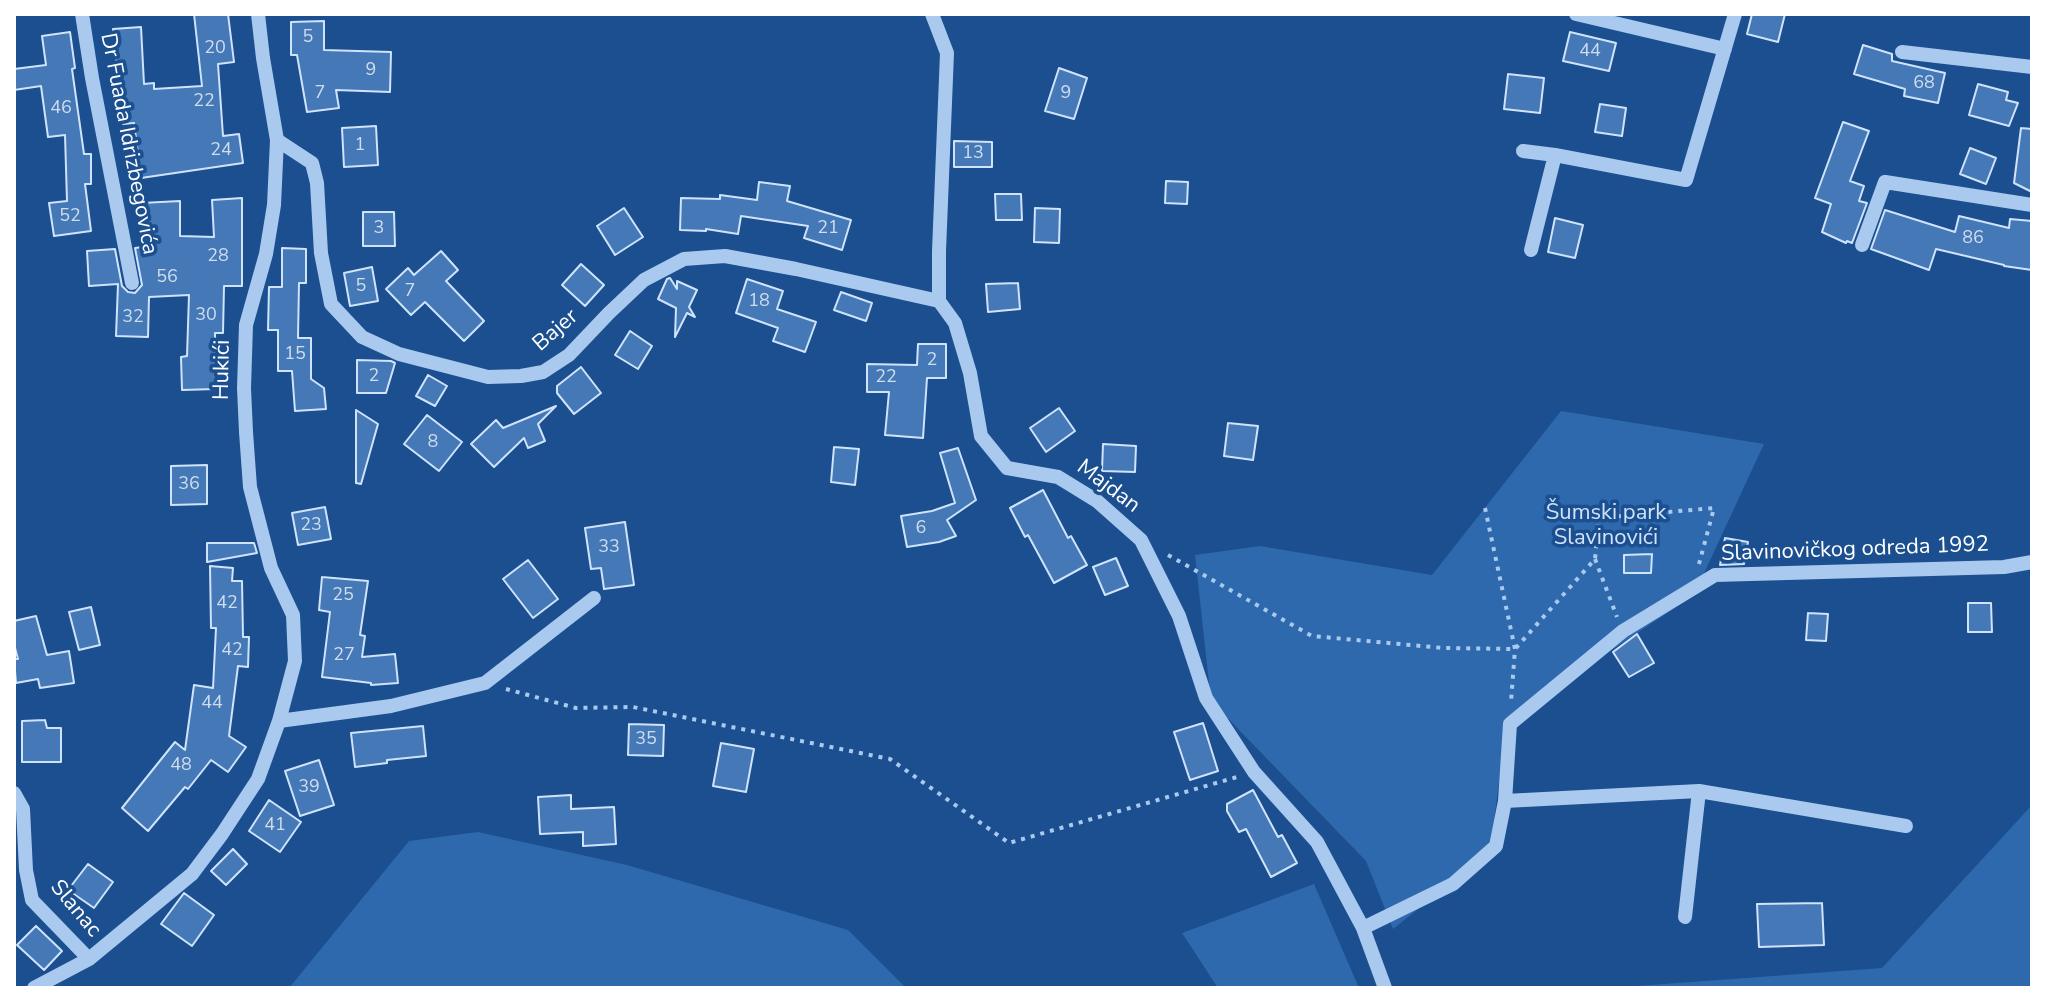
<!DOCTYPE html>
<meta charset="utf-8">
<style>
body{margin:0}
#map{position:relative;width:2046px;height:1002px;overflow:hidden;background:#1b4f8f;font-family:"Nunito Sans",sans-serif}
canvas{display:block}
.frame{position:absolute;inset:0;border:16px solid #fff;pointer-events:none}
</style>
<div id="map">
<canvas width="2046" height="1002"></canvas>
<div class="frame"></div>
</div>
<script>
const ctx = document.querySelector('canvas').getContext('2d');
ctx.lineJoin = 'round';
function paint(path, color) { ctx.fillStyle = color; ctx.fill(path, 'evenodd'); }
const toPath = rows => new Path2D(rows.map(r => 'M' + r).join(''));
function strokePath(path, color, width, dash) { ctx.strokeStyle = color; ctx.lineWidth = width; ctx.lineCap = dash ? 'butt' : 'round'; ctx.setLineDash(dash || []); ctx.stroke(path); }
function label(font, color, halo, rows, align = 'center') {
  ctx.font = font + ' "Nunito Sans",sans-serif'; ctx.lineWidth = 7; ctx.setLineDash([]); ctx.textBaseline = 'middle'; ctx.strokeStyle = halo; ctx.fillStyle = color; for (const [text, x, y, turn = 0] of rows) {
    ctx.save(); ctx.translate(x, y); ctx.rotate((+turn || 0) * Math.PI / 180); ctx.textAlign = isNaN(turn) ? turn : align; if (halo) ctx.strokeText(text, 0, 0); ctx.fillText(text, 0, 0); ctx.restore();
  }
}
paint(toPath([
 [1561,411,1764,444,1694,595,1507,720,1490,852,1393,929,1366,861,1211,701,1195,555,1260,546,1432,575],
 [2032,805,2032,988,1609,988,1882,968],
 [478,832,627,865,848,930,906,988,289,988,409,841],
 [1314,884,1359,988,1218,988,1182,933]
]), '#2e69ad');
const building = toPath([
 [194,14,228,14,234,62,218,64,223,136,239,134,243,163,141,178,134,123,123,124,113,29,141,27,144,84,154,83,154,89,202,86,194,14],
 [1752,14,1785,14,1778,42,1747,34,1752,14],
 [324,21,324,50,391,52,390,92,336,90,339,108,307,112,297,55,291,55,291,22,324,21],
 [70,32,75,68,72,69,84,154,91,154,91,184,85,184,91,231,54,236,49,203,67,201,65,135,48,137,41,86,14,90,14,69,46,65,42,36,70,32],
 [1570,32,1616,43,1609,71,1563,61,1570,32],
 [1863,45,1892,54,1892,61,1945,73,1938,103,1904,96,1905,89,1854,74,1863,45],
 [1059,68,1087,78,1074,119,1045,111,1059,68],
 [1508,74,1544,78,1540,113,1504,109,1508,74],
 [1978,84,2008,92,2006,100,2018,103,2009,126,1969,115,1978,84],
 [1600,104,1626,108,1622,136,1595,132,1600,104],
 [1843,122,1869,131,1850,181,1864,186,1859,201,1867,203,1852,243,1847,241,1846,243,1822,232,1831,204,1815,198,1843,122],
 [376,126,378,165,344,167,342,128,376,126],
 [2021,128,2032,129,2032,192,2014,183,2021,128],
 [954,141,992,142,992,167,954,167,954,141],
 [1970,148,1996,158,1986,184,1960,174,1970,148],
 [1166,181,1188,182,1187,204,1165,203,1166,181],
 [759,182,790,186,787,201,851,220,842,250,804,238,808,226,741,216,738,234,706,229,706,231,680,230,681,198,720,199,720,195,757,200,759,182],
 [995,194,1021,194,1022,220,996,220,995,194],
 [242,198,242,286,224,286,223,333,215,333,216,389,182,390,181,357,187,356,189,295,149,297,148,337,116,336,118,284,89,286,87,251,115,249,122,286,128,292,135,293,142,285,135,248,143,247,142,203,180,201,180,236,214,237,212,200,242,198],
 [624,208,643,237,615,255,597,226,624,208],
 [1035,208,1060,209,1059,243,1034,242,1035,208],
 [1885,210,1955,232,1959,216,2009,228,2010,219,2032,221,2032,270,2004,266,2004,265,1936,249,1929,270,1871,249,1885,210],
 [363,212,394,212,395,246,363,246,363,212],
 [1555,218,1583,225,1575,258,1548,252,1555,218],
 [282,248,306,249,306,283,299,283,298,338,311,338,311,379,324,388,326,409,295,411,292,371,278,371,278,330,268,330,269,287,282,287,282,248],
 [441,251,458,270,446,281,484,321,464,341,425,302,411,315,386,289,408,268,414,275,441,251],
 [581,264,604,285,585,306,562,285,581,264],
 [372,267,378,301,350,306,344,273,372,267],
 [670,278,677,289,677,281,697,290,689,307,695,317,687,313,675,337,676,308,658,299,667,279,670,278],
 [747,279,783,291,777,309,816,322,805,352,773,341,778,328,736,313,747,279],
 [1018,283,1020,309,988,312,986,284,1018,283],
 [841,292,872,303,866,321,834,310,841,292],
 [630,331,652,346,638,369,615,355,630,331],
 [918,344,946,344,946,378,927,378,923,438,885,435,889,392,867,392,867,364,917,365,918,344],
 [357,360,391,361,395,363,386,393,357,393,357,360],
 [581,367,601,393,574,414,557,393,557,386,581,367],
 [428,375,447,386,435,406,416,396,428,375],
 [556,406,538,424,545,441,528,448,524,438,494,467,471,444,496,420,503,428,556,406],
 [1059,408,1075,431,1046,452,1030,428,1059,408],
 [356,410,378,424,361,484,356,483,356,410],
 [427,415,462,442,439,471,404,444,427,415],
 [1228,423,1258,426,1253,460,1224,456,1228,423],
 [1103,444,1136,446,1135,472,1102,471,1103,444],
 [834,447,859,449,855,485,831,482,834,447],
 [958,448,976,500,947,520,956,536,939,542,907,547,901,516,932,511,955,503,940,453,958,448],
 [207,465,207,504,171,505,171,466,207,465],
 [1043,490,1068,538,1071,536,1087,565,1054,583,1028,535,1025,537,1010,508,1043,490],
 [325,507,331,539,298,545,292,513,325,507],
 [625,522,634,585,604,589,601,568,591,569,585,528,625,522],
 [1725,538,1748,542,1744,564,1720,565,1725,538],
 [207,543,254,543,257,553,207,562,207,543],
 [1652,554,1651,573,1624,573,1624,555,1652,554],
 [1116,558,1128,586,1105,595,1093,567,1116,558],
 [528,560,558,599,533,618,503,579,528,560],
 [210,566,233,568,232,581,242,581,243,637,249,637,248,667,238,666,229,736,246,747,228,772,211,760,188,789,185,787,148,831,122,808,175,742,185,750,194,685,213,688,216,628,211,628,210,566],
 [322,577,368,581,360,635,365,636,362,657,395,654,398,683,371,685,371,683,322,677,330,612,319,610,322,577],
 [1968,603,1991,603,1992,632,1968,632,1968,603],
 [91,607,100,645,79,650,69,612,91,607],
 [1808,613,1828,614,1826,641,1806,640,1808,613],
 [36,616,47,655,69,651,74,683,40,688,38,679,16,683,14,659,18,659,14,644,14,621,36,616],
 [1637,634,1654,663,1629,677,1613,652,1637,634],
 [45,720,47,728,61,728,61,762,22,762,22,721,45,720],
 [1203,723,1218,771,1190,780,1174,732,1203,723],
 [629,724,664,725,663,756,628,755,629,724],
 [423,726,426,756,387,760,387,763,355,767,351,733,423,726],
 [721,743,754,749,746,792,713,786,721,743],
 [319,760,334,805,300,816,285,771,319,760],
 [1253,790,1278,837,1282,835,1297,863,1271,877,1246,829,1239,832,1227,811,1227,804,1253,790],
 [571,795,571,809,614,807,616,844,583,846,583,832,540,834,538,797,571,795],
 [269,800,301,822,280,852,249,831,269,800],
 [233,849,247,864,226,885,211,871,233,849],
 [88,864,113,882,94,908,68,890,88,864],
 [184,893,214,915,192,946,161,924,184,893],
 [1822,903,1824,945,1759,947,1757,904,1822,903],
 [36,926,62,951,44,970,17,945,36,926]
]);
paint(building, '#4478b7');
strokePath(building, '#cfe3fa', 2);
strokePath(toPath([
 [1485,508,1515,649,1511,702],
 [1168,555,1312,636,1443,648,1515,649,1595,559,1599,518,1714,508,1699,564],
 [1595,559,1617,617],
 [506,689,576,708,633,707,890,759,1009,843,1237,777]
]), '#a9c9ee', 4, [4, 6]);
strokePath(toPath([
 [82,14,92,78,132,283],
 [932,14,947,53,939,251,939,301,955,323,970,373,981,436,1007,468,1058,477,1097,501,1141,540,1179,616,1206,698,1254,772,1317,842,1363,928,1385,988],
 [1576,14,1725,49],
 [1902,52,2032,67],
 [277,140,312,163,317,183,321,253,331,304,362,337,399,354,488,377,521,376,543,372,569,355,609,313,644,280,684,259,725,256,796,269,939,301],
 [1523,151,1555,155,1686,180,1735,14],
 [1862,245,1885,182,2032,205],
 [1531,250,1555,155],
 [279,721,391,706,485,683,594,598],
 [14,793,23,809,26,870,32,900,89,959],
 [1505,801,1699,791,1906,826],
 [1685,917,1699,791],
 [1363,928,1453,884,1496,846,1505,801,1510,724,1623,631,1715,575,2004,567,2032,562],
 [34,988,89,959,192,874,222,834,258,779,279,721,295,661,293,615,271,568,250,487,246,432,244,388,246,325,266,254,274,205,277,140,263,58,258,14]
]), '#a9c9ee', 14);
label('18px', '#d0dded', null, [
 ["5",308,38],
 ["20",215,49],
 ["44",1590,52],
 ["9",371,71],
 ["68",1924,84],
 ["7",320,94],
 ["9",1066,94],
 ["22",204,102],
 ["46",61,109],
 ["1",360,146],
 ["24",221,151],
 ["13",973,154],
 ["52",70,217],
 ["3",379,229],
 ["21",828,229],
 ["86",1973,239],
 ["28",218,257],
 ["56",167,278],
 ["5",361,287],
 ["7",410,292],
 ["18",759,302],
 ["30",206,316],
 ["32",133,318],
 ["15",295,355],
 ["2",932,361],
 ["2",374,377],
 ["22",886,378],
 ["8",433,443],
 ["36",189,485],
 ["23",311,526],
 ["6",921,529],
 ["33",609,548],
 ["25",343,596],
 ["42",227,604],
 ["42",232,651],
 ["27",344,656],
 ["44",212,704],
 ["35",646,740],
 ["48",181,766],
 ["39",309,788],
 ["41",275,826]
]);
label('22px', '#fff', '#1b4f8f', [
 ["Dr Fuada Idrizbegovića",128,144,79],
 ["Bajer",556,331,-41],
 ["Hukići",223,370,-89],
 ["Majdan",1108,487,37],
 ["Slavinovičkog odreda 1992",1855,550,-2],
 ["Slanac",75,909,50]
]);
label('22px', '#cfe3fa', '#1b4f8f', [
 ["Šumski park",1606,514],
 ["Slavinovići",1606,539]
]);
</script>
